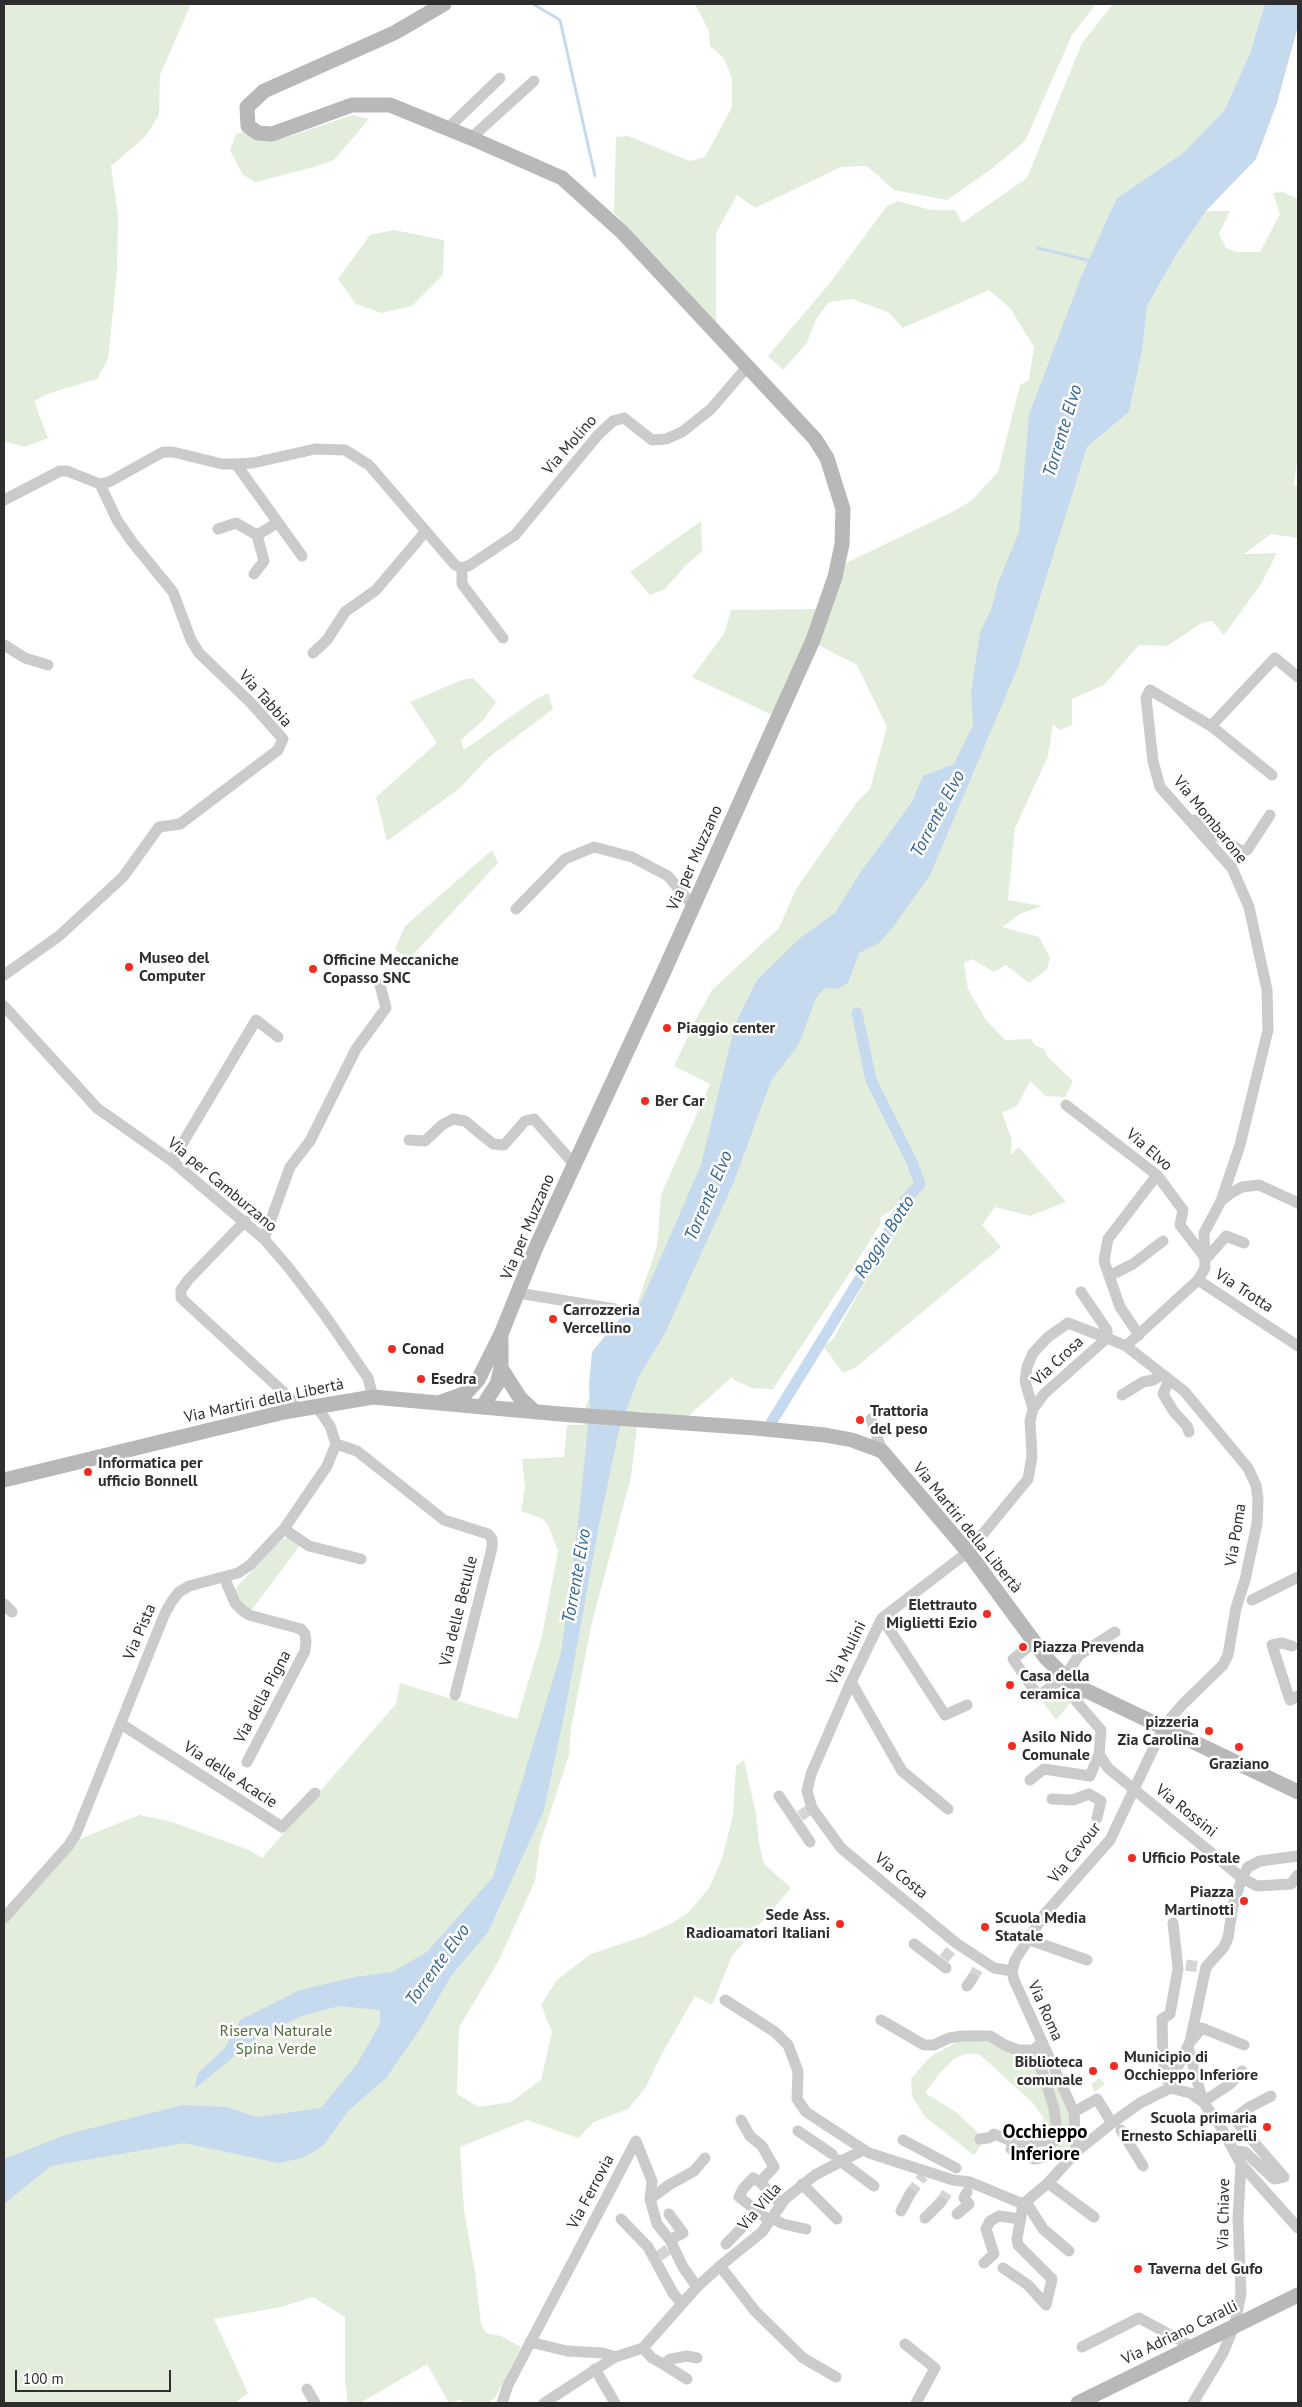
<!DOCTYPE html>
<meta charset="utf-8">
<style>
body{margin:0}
#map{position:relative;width:1302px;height:2407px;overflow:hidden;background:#fff;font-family:"PT Sans",sans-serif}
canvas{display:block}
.frame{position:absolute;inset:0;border:5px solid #2e2e2e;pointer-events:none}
.scale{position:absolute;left:15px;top:2370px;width:156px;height:22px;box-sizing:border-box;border:2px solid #2e2e2e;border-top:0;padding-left:6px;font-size:15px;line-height:18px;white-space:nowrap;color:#2e2e2e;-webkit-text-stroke:4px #fff;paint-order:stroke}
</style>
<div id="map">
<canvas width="1302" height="2407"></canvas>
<div class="frame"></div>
<div class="scale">100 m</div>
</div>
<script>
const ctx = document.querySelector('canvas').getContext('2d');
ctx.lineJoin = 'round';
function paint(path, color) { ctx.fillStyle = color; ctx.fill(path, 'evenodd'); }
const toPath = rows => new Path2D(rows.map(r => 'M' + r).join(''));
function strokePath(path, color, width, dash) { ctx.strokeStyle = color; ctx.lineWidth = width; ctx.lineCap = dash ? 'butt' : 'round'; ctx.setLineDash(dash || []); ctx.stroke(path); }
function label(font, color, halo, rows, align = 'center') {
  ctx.font = font + ' "PT Sans",sans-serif'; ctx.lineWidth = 5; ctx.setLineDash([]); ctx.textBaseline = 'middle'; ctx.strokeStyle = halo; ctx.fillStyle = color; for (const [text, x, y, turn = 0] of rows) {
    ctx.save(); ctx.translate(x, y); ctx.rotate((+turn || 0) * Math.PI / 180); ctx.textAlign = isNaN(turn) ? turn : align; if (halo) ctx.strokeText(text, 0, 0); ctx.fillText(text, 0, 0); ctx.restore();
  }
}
paint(toPath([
 [4,4,191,4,160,75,159,115,145,137,111,166,118,215,117,272,108,359,97,379,50,393,34,401,48,438,25,447,4,441],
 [695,4,1096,4,1072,35,1025,141,990,170,947,200,894,190,867,166,841,167,755,208,737,195,716,233,716,322,614,213,616,137,628,136,690,161,705,157,732,107,732,78,724,58,710,46,709,31],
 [1113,4,1265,4,1250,53,1224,111,1183,153,1117,198,1075,484,1087,447,1129,412,1142,351,1147,306,1176,255,1206,211,1230,211,1219,234,1226,248,1237,252,1260,252,1280,214,1273,193,1283,192,1298,199,1298,454,1294,486,1298,486,1298,538,1271,534,1244,554,1277,553,1261,584,1224,635,1212,621,1202,623,1167,646,1139,645,1104,685,1072,699,1072,725,1060,730,1053,724,1048,756,1015,828,1008,900,1042,906,1020,914,1002,927,1039,937,1050,958,1047,969,1029,983,1006,965,994,972,972,959,964,963,968,989,986,1020,1005,1040,1030,1039,1036,1046,1044,1049,1048,1057,1073,1081,1065,1097,1046,1096,1030,1081,1017,1106,1002,1113,1012,1140,1010,1155,1019,1147,1066,1202,1030,1216,995,1207,982,1225,1001,1247,856,1367,843,1373,824,1347,833,1339,910,1201,922,1185,913,1160,894,1122,891,1124,917,1182,905,1200,880,1218,881,1223,847,1277,773,1389,752,1388,732,1379,733,1376,686,1418,639,1411,631,1477,592,1622,571,1728,569,1755,540,1843,535,1881,498,1962,459,2027,457,2094,479,2107,511,2102,541,2080,552,2032,541,2005,557,1980,591,1954,642,1937,674,1922,689,1912,709,1888,722,1859,733,1815,736,1766,744,1760,756,1814,759,1843,764,1864,791,1888,732,1956,712,2005,695,1996,660,2057,646,2087,628,2109,594,2122,578,2138,527,2120,460,2147,464,2210,475,2272,481,2324,486,2333,501,2336,521,2347,495,2398,487,2403,465,2403,460,2400,449,2403,427,2364,360,2403,348,2403,345,2381,345,2317,313,2297,281,2307,214,2319,248,2393,235,2403,4,2403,4,1919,77,1840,139,1815,172,1822,249,1850,262,1858,396,1704,400,1683,517,1719,542,1636,558,1551,549,1527,543,1519,521,1511,525,1487,522,1459,564,1457,567,1425,584,1425,586,1404,637,1305,657,1246,661,1195,710,1084,674,1066,698,1015,712,990,779,928,796,889,857,802,870,789,887,727,857,665,818,645,844,564,954,511,971,501,998,472,1020,385,1029,380,1034,347,1010,308,989,290,903,328,888,312,852,299,829,302,816,319,807,343,783,370,768,356,829,284,887,206,898,201,931,210,955,210,962,223,1027,178,1082,43],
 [352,115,369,119,334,160,314,167,256,182,243,175,230,150,236,134,243,132,259,140,288,137],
 [394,230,444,240,443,275,412,306,381,313,356,304,338,279,370,235],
 [701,521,702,551,687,564,665,589,650,595,630,572],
 [819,609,772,715,692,677,724,634,731,610],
 [473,678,496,702,483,720,461,740,464,750,533,701,548,693,553,709,488,758,460,788,387,841,376,797,437,743,410,702,462,680],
 [492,850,498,863,408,960,395,949,405,926],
 [288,1538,300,1545,251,1611,238,1602,234,1592,236,1588,282,1539],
 [1064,1685,1078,1694,1056,1720,1042,1701],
 [978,2041,992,2042,1032,2060,1046,2093,1053,2139,1046,2140,1043,2117,1033,2103,979,2054,965,2054,954,2059,939,2074,925,2093,956,2112,985,2139,974,2155,925,2117,912,2096,911,2079,928,2059,940,2051,958,2042],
 [1042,2057,1071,2118,1071,2147,1059,2151,1031,2154,1055,2143],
 [1100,2078,1105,2084,1095,2092,1091,2084]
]), '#e2eddb');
paint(toPath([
 [1265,4,1298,4,1298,26,1277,103,1256,159,1206,211,1176,255,1147,306,1142,351,1129,412,1087,447,1018,667,930,875,893,927,879,943,859,953,848,983,837,989,825,988,816,998,799,1044,771,1081,733,1184,664,1335,639,1376,619,1430,599,1525,566,1706,544,1810,488,1932,451,1976,422,2026,386,2078,348,2111,323,2146,302,2158,279,2163,184,2143,51,2166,4,2204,4,2159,68,2134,183,2105,227,2107,257,2117,321,2108,357,2064,380,2024,380,2010,339,2006,301,2016,256,2039,194,2089,198,2073,225,2048,240,2020,300,1990,355,1977,392,1972,427,1952,493,1877,561,1653,578,1524,590,1406,589,1386,592,1352,616,1322,639,1306,657,1266,701,1165,735,1024,757,980,800,938,835,913,860,873,912,802,923,776,954,764,973,725,971,693,980,632,991,610,998,583,1019,532,1029,415,1081,277,1117,198,1183,153,1224,111,1250,53]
]), '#c5daef');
strokePath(toPath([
 [533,4,560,20,595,176],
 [1038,248,1091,261]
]), '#c5daef', 3);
strokePath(toPath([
 [771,1423,885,1238,905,1200,920,1184,912,1162,871,1080,857,1013]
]), '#c5daef', 11);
strokePath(toPath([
 [800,1816,809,1810],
 [944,1959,954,1946],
 [1186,1965,1200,1967],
 [972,1979,980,1965],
 [910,2194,923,2176],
 [941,2202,950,2188],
 [659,2256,670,2248]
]), '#d5d5d5', 11, [11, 5.5]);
strokePath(toPath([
 [448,128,500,78],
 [471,138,534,81],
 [236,464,302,556],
 [4,500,60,471,67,471,100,484,109,482,163,452,173,452,222,464,236,464,253,463,315,449,345,450,369,465,455,565,462,568,470,565,515,535,598,435,613,421,624,418,652,440,666,439,682,432,711,409,747,367],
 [218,529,236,523,257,535],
 [462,568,462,584,503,638],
 [254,574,264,561,257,535,277,523],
 [4,645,25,658,48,665],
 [313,653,327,640,345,612,376,590,426,531],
 [1211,726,1275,658,1298,677],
 [1195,820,1241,851,1247,850,1270,815],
 [516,909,565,859,594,847,632,857,668,876,693,906],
 [4,975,59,936,123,877,159,827,180,824,278,750,283,739,251,703,199,653,191,640,173,592,133,543,117,520,100,484],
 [4,1006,97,1108,172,1161,264,1239,289,1268,324,1314,368,1378,373,1397],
 [1066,1105,1157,1175,1183,1210,1180,1225,1206,1259],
 [409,1140,425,1141,442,1125,453,1119,465,1121,493,1144,504,1145,525,1121,534,1119,574,1164],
 [172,1161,256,1020,278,1037],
 [1221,1201,1240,1145,1268,1030,1267,990,1249,907,1232,868,1160,787,1153,761,1146,698,1150,690,1211,726,1272,775],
 [245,1221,188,1280,181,1290,181,1298,290,1398,298,1410],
 [264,1239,290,1167,310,1141,356,1049,386,1008,380,985],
 [1206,1259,1226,1236,1244,1243],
 [1109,1276,1133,1264,1163,1241],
 [1198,1280,1298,1346],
 [1081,1292,1107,1330,1107,1338],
 [518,1293,615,1309],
 [1139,1335,1120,1307,1104,1261,1108,1239,1157,1175],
 [1126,1346,1198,1280,1205,1268,1204,1233,1221,1201,1231,1193,1242,1187,1259,1185,1298,1203],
 [1169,1380,1163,1394,1174,1412,1187,1426,1189,1432],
 [1122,1395,1143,1382,1153,1380,1162,1375],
 [1033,1409,1025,1381,1027,1367,1033,1353,1048,1337,1068,1323,1107,1338],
 [871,1419,882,1451],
 [336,1444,357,1451,444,1520,488,1534,492,1539,492,1548,455,1695],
 [284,1529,309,1546,361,1559],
 [224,1577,235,1603,242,1610,249,1615,301,1629,305,1634,306,1641,305,1651,247,1762],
 [1252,1600,1298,1577],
 [4,1604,12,1612],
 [882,1618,945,1715,967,1705],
 [1035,1642,1013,1659,1038,1696,1065,1677,1079,1655,1115,1632],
 [1292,1646,1282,1643,1272,1645,1290,1700,1298,1696],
 [851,1682,902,1771,948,1809],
 [1083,1689,1076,1701,1101,1730,1099,1754,1108,1768,1242,1878,1257,1886,1291,1884,1298,1875],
 [121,1724,282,1827,315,1793],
 [1030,1780,1044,1769,1090,1776,1099,1754],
 [1089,1794,1101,1801,1097,1818],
 [779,1796,810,1842],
 [1052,1799,1073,1800,1089,1794],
 [4,1918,69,1845,76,1834,165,1613,172,1601,179,1592,189,1586,238,1573,250,1565,284,1529,327,1466,336,1444,330,1426,317,1407],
 [1027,1939,1087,1960],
 [914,1944,946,1968],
 [1012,1971,994,1968,956,1943,841,1848,812,1808,807,1791,811,1774,851,1682,882,1618,968,1552,1028,1479,1032,1456,1030,1421,1033,1409,1044,1394,1107,1338,1126,1346,1184,1391,1248,1468,1256,1485,1258,1500,1257,1524,1245,1580,1236,1608,1228,1655,1223,1665,1182,1705,1164,1726,1110,1840,1044,1915,1015,1960,1012,1971,1014,1980,1074,2112,1076,2152],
 [967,1986,972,1979],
 [725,2000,775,2032,788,2045,798,2071,797,2099,806,2112,869,2153,953,2180,970,2182,1023,2204,1048,2183,1076,2152,1112,2123,1140,2103,1170,2088,1176,2070,1190,2042,1206,1967,1224,1947,1228,1938,1233,1905,1242,1878,1248,1867,1260,1861,1298,1856],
 [881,2020,924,2045,934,2045,949,2038,962,2036,990,2036,1005,2045,1018,2050,1034,2050],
 [1191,2041,1202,2028,1244,2045],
 [1188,2047,1203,2102],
 [1170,2088,1190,2093,1203,2102,1219,2124,1241,2164,1298,2228],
 [1170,2088,1163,2061,1162,2019,1170,2014,1178,1969,1173,1923],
 [1203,2102,1230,2084,1242,2071],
 [1074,2112,1097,2099,1112,2123],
 [741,2120,750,2136,762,2146,774,2167,760,2182,781,2204],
 [1121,2130,1143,2166],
 [798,2131,832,2154],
 [980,2139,989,2138,994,2134,1026,2147,1039,2141,1054,2141,1056,2124,1054,2109,1046,2082,1034,2050,1042,2042],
 [903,2140,956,2168],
 [636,2141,652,2181,650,2199,657,2224,670,2240,683,2267,697,2287],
 [1011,2149,1034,2159,1059,2154],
 [1236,2151,1245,2152,1274,2179,1284,2177,1234,2119,1248,2108,1271,2096],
 [839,2160,874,2186],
 [760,2182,753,2178,743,2189,739,2197,770,2221],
 [1048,2183,1094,2217],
 [802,2184,837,2219],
 [650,2199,669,2185,694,2171,705,2158],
 [1026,2202,1043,2229,1069,2251],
 [1023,2204,1017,2239,1018,2245,1052,2279,1046,2305],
 [901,2211,910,2194],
 [669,2214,683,2233,670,2240],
 [957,2214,969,2204,964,2198,967,2192],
 [772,2218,783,2224,806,2229],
 [925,2218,941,2202],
 [621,2219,648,2247,673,2293,682,2304],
 [726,2244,757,2212],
 [984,2263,994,2254,986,2229,990,2221,999,2216,1020,2219],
 [720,2266,755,2311,803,2358,836,2377],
 [1003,2268,1028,2285,1046,2305],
 [530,2342,567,2351,603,2353,615,2357],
 [905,2344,935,2368,916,2403],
 [1082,2347,1139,2318,1191,2346],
 [643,2348,652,2358,663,2364,671,2359,687,2356,697,2358],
 [663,2364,687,2379],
 [595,2369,615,2403],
 [307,2389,315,2403],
 [502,2403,508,2385,636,2141],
 [544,2403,615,2357,643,2348,697,2287,720,2266,762,2232,785,2199,815,2175,863,2150],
 [1193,2403,1223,2353,1235,2324,1241,2293,1238,2218,1241,2164]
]), '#cbcbcb', 11);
strokePath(toPath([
 [501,1368,520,1398,535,1412],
 [441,1402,466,1393,478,1380,501,1334,537,1245,660,980,813,640,835,577,842,544,843,509,827,458,815,439,622,232,562,178,471,138,390,105,352,105,272,134,258,133,248,126,247,107,264,91,394,33,444,4],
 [482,1407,497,1384,501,1368,501,1338],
 [4,1480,284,1412,373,1397,560,1414,755,1428,825,1435,852,1440,882,1451,968,1552,1046,1658,1065,1677,1083,1689,1298,1792],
 [1078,2403,1298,2295]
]), '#b8b8b8', 15);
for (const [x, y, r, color] of [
 [129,967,5,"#f42b21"],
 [313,969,5,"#f42b21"],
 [667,1028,5,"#f42b21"],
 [645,1101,5,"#f42b21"],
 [553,1319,5,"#f42b21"],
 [392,1349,5,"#f42b21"],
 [421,1379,5,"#f42b21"],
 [860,1420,5,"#f42b21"],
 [88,1472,5,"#f42b21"],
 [987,1614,5,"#f42b21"],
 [1023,1647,5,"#f42b21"],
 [1010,1685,5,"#f42b21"],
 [1209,1731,5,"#f42b21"],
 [1012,1746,5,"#f42b21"],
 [1239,1747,5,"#f42b21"],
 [1132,1858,5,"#f42b21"],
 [1244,1901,5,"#f42b21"],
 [840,1924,5,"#f42b21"],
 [985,1927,5,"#f42b21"],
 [1114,2066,5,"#f42b21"],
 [1093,2071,5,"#f42b21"],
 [1267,2127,5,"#f42b21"],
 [1138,2269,5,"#f42b21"]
]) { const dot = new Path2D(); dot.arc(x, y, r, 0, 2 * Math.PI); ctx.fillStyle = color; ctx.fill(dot); strokePath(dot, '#fff', 2); }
label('16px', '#2e2e2e', '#fff', [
 ["Via Molino",570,445,-49],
 ["Via Tabbia",265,699,48],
 ["Via Mombarone",1210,820,51],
 ["Via per Muzzano",695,858,-66],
 ["Via Elvo",1149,1150,41],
 ["Via per Camburzano",222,1185,40],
 ["Via per Muzzano",528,1227,-67],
 ["Via Trotta",1244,1291,33],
 ["Via Crosa",1058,1361,-43],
 ["Via Martiri della Libertà",264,1401,-12],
 ["Via Martiri della Libertà",967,1528,51],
 ["Via Poma",1236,1535,-81],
 ["Via delle Betulle",459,1611,-76],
 ["Via Pista",140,1632,-67],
 ["Via Mulini",847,1653,-64],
 ["Via della Pigna",263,1697,-62],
 ["Via delle Acacie",230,1775,33],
 ["Via Rossini",1186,1811,39],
 ["Via Cavour",1075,1853,-51],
 ["Via Costa",901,1876,39],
 ["Via Roma",1045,2011,66],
 ["Via Ferrovia",591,2192,-62],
 ["Via Villa",760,2207,-49],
 ["Via Chiave",1224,2214,-89],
 ["Via Adriano Caralli",1180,2333,-26]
]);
label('bold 16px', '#2e2e2e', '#fff', [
 ["Museo del",139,958],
 ["Computer",139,976],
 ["Officine Meccaniche",323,960],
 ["Copasso SNC",323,978],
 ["Piaggio center",677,1028],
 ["Ber Car",655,1101],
 ["Carrozzeria",563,1310],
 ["Vercellino",563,1328],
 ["Conad",402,1349],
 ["Esedra",431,1379],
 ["Trattoria",870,1411],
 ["del peso",870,1429],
 ["Informatica per",98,1463],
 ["ufficio Bonnell",98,1481],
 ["Elettrauto",977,1605,"right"],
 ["Miglietti Ezio",977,1623,"right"],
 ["Piazza Prevenda",1033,1647],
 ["Casa della",1020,1676],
 ["ceramica",1020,1694],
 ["pizzeria",1199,1722,"right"],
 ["Zia Carolina",1199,1740,"right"],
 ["Asilo Nido",1022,1737],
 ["Comunale",1022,1755],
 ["Graziano",1239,1764,"center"],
 ["Ufficio Postale",1142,1858],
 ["Piazza",1234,1892,"right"],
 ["Martinotti",1234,1910,"right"],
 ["Sede Ass.",830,1915,"right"],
 ["Radioamatori Italiani",830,1933,"right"],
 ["Scuola Media",995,1918],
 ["Statale",995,1936],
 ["Municipio di",1124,2057],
 ["Occhieppo Inferiore",1124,2075],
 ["Biblioteca",1083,2062,"right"],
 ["comunale",1083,2080,"right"],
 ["Scuola primaria",1257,2118,"right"],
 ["Ernesto Schiaparelli",1257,2136,"right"],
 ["Taverna del Gufo",1148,2269]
], 'left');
label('16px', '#4b6e38', '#fff', [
 ["Riserva Naturale",276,2031],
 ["Spina Verde",276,2049]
]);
label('italic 18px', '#356698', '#fff', [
 ["Torrente Elvo",1063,431,-73],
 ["Torrente Elvo",938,814,-62],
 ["Torrente Elvo",709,1196,-67],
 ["Roggia Botto",885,1237,-57],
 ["Torrente Elvo",577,1576,-80],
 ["Torrente Elvo",438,1965,-54]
]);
label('bold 19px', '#000', '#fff', [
 ["Occhieppo",1045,2133],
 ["Inferiore",1045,2155]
]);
</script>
